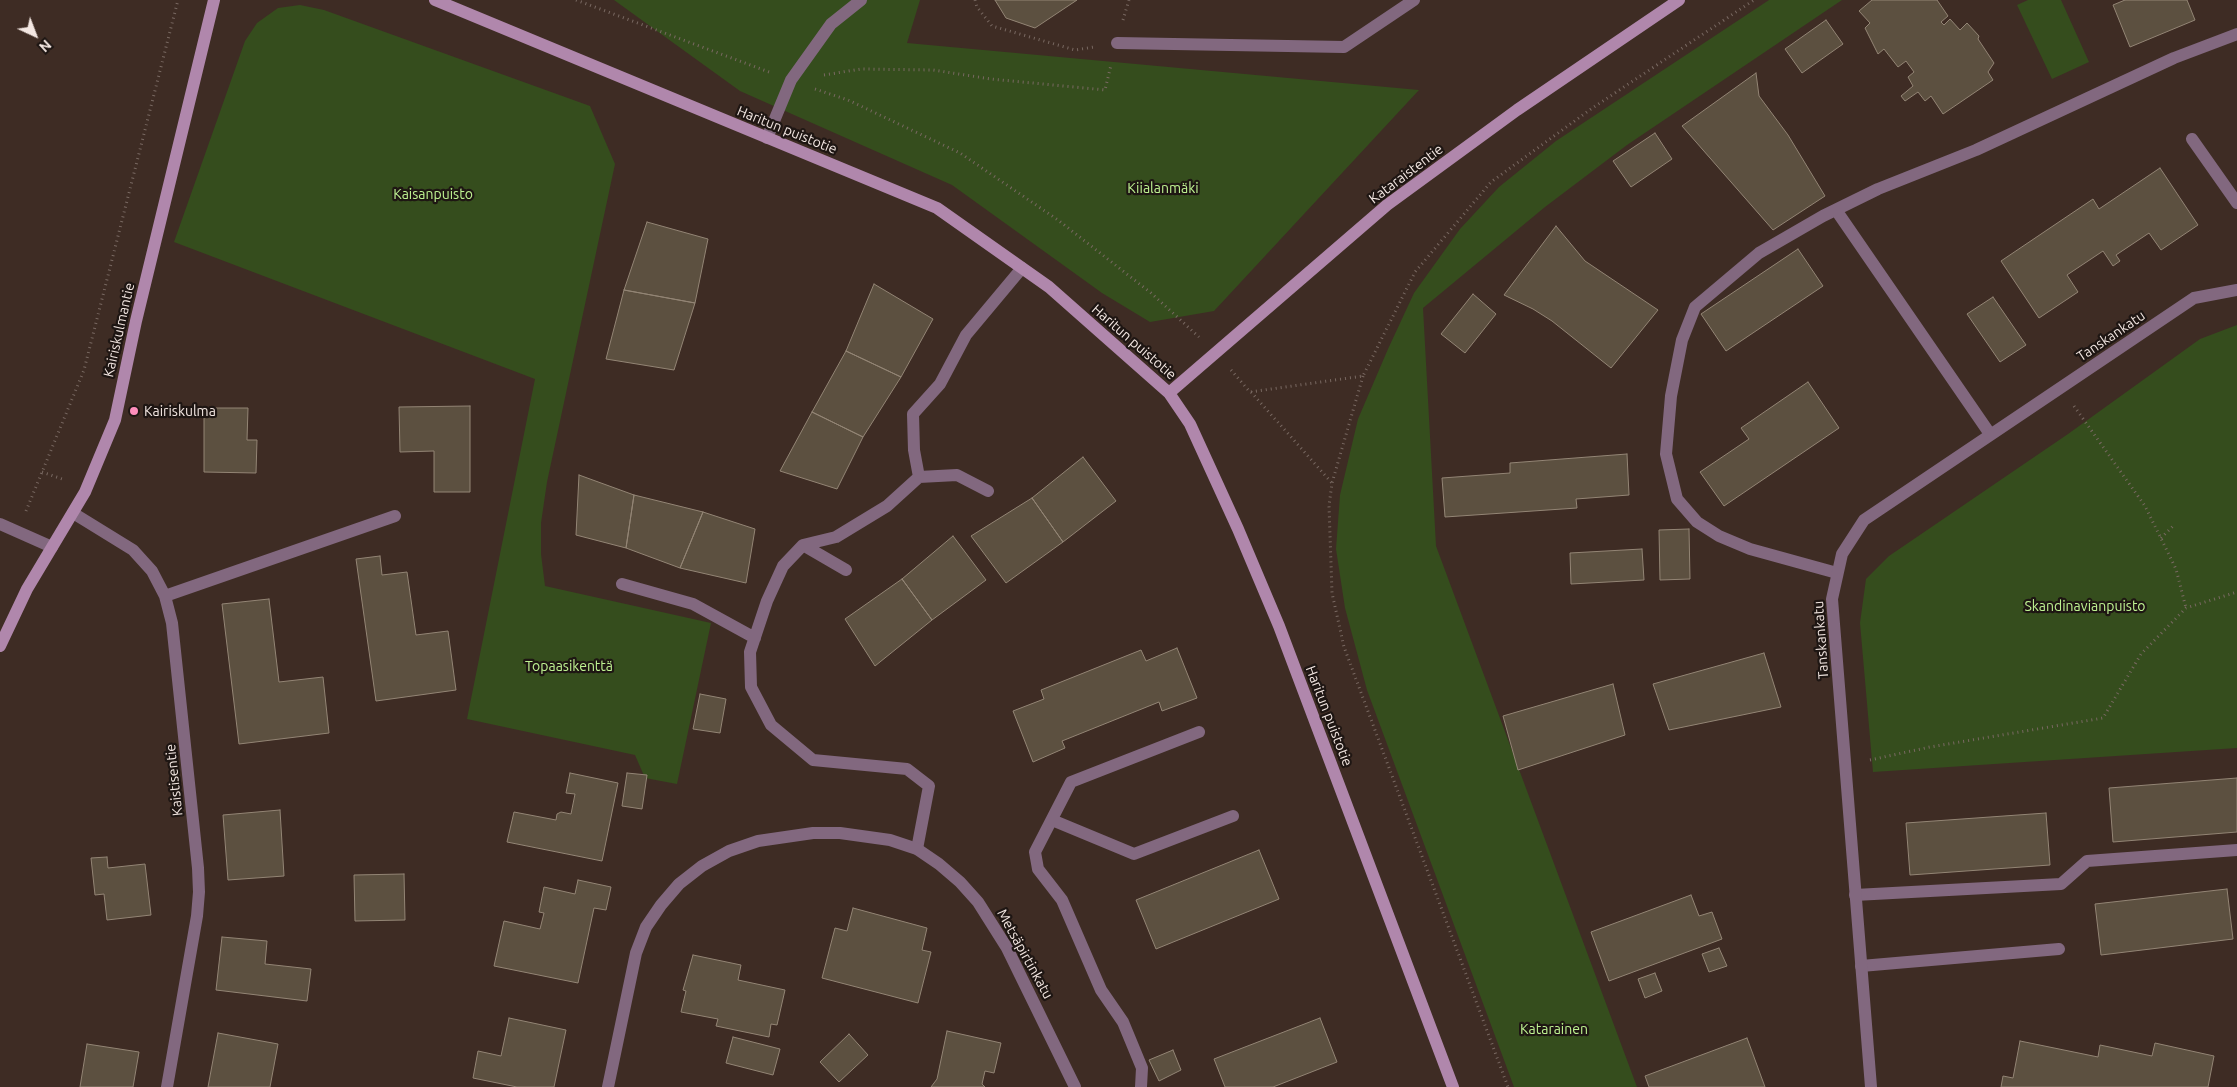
<!DOCTYPE html>
<meta charset="utf-8">
<style>
body{margin:0}
#map{position:relative;width:2237px;height:1087px;overflow:hidden;background:#3e2c24;font-family:Ubuntu,sans-serif}
canvas{display:block}
.north{position:absolute;left:10px;top:10px;width:50px;height:50px;-webkit-text-stroke:4px #1e1613;paint-order:stroke;rotate:137deg;font-size:14px;font-weight:700;line-height:20px;text-align:center;color:#f3e7e2}
.north::after{content:'';display:block;margin:auto;width:18px;height:22px;background:#f3e7e2;clip-path:polygon(50% 0,100% 100%,50% 72%,0 100%)}
</style>
<div id="map">
<canvas width="2237" height="1087"></canvas>
<div class="north">N</div>
</div>
<script>
const ctx = document.querySelector('canvas').getContext('2d');
ctx.lineJoin = 'round';
function paint(path, color) { ctx.fillStyle = color; ctx.fill(path, 'evenodd'); }
const toPath = rows => new Path2D(rows.map(r => 'M' + r).join(''));
function strokePath(path, color, width, dash) { ctx.strokeStyle = color; ctx.lineWidth = width; ctx.lineCap = dash ? 'butt' : 'round'; ctx.setLineDash(dash || []); ctx.stroke(path); }
function label(font, color, halo, rows, align = 'center') {
  ctx.font = font + ' Ubuntu,sans-serif'; ctx.lineWidth = 4.5; ctx.setLineDash([]); ctx.textBaseline = 'middle'; ctx.strokeStyle = halo; ctx.fillStyle = color; for (const [text, x, y, turn = 0] of rows) {
    ctx.save(); ctx.translate(x, y); ctx.rotate((+turn || 0) * Math.PI / 180); ctx.textAlign = isNaN(turn) ? turn : align; if (halo) ctx.strokeText(text, 0, 0); ctx.fillText(text, 0, 0); ctx.restore();
  }
}
paint(toPath([
 [614,0,920,0,907,43,1419,90,1214,311,1150,322,1102,293,952,185,740,91],
 [1769,0,1842,0,1627,145,1545,207,1423,308,1436,546,1637,1087,1514,1087,1367,690,1345,608,1336,549,1340,495,1358,419,1388,349,1414,293,1460,229,1499,187,1556,141],
 [2028,0,2061,0,2089,62,2052,79,2017,5],
 [300,5,324,10,590,106,615,164,547,482,541,523,541,554,545,586,711,623,677,784,645,778,635,755,467,719,535,379,174,242,245,41,257,23,278,8],
 [2237,325,2237,748,1873,772,1860,623,1866,579,1889,556,2068,434,2200,339]
]), '#354d1d');
const building = toPath([
 [995,0,1077,0,1035,28,1006,18,995,0],
 [1872,0,1937,0,1948,16,1941,22,1944,25,1950,19,1960,30,1967,23,1979,36,1978,39,1994,63,1988,72,1993,80,1943,114,1931,96,1925,101,1918,92,1905,101,1901,96,1913,86,1908,77,1914,72,1906,61,1898,67,1884,49,1878,54,1865,28,1870,23,1859,11,1872,0],
 [2125,0,2187,0,2195,20,2130,47,2113,5,2125,0],
 [1826,20,1843,44,1802,73,1785,49,1826,20],
 [1756,73,1759,96,1788,135,1825,196,1773,230,1682,126,1756,73],
 [1655,133,1672,159,1631,187,1613,161,1655,133],
 [2160,168,2198,225,2161,250,2149,233,2116,255,2120,261,2113,266,2103,251,2067,275,2078,292,2039,318,2001,261,2093,199,2099,209,2160,168],
 [647,222,708,239,695,303,624,290,647,222],
 [1556,226,1585,261,1658,310,1611,368,1552,321,1533,309,1504,295,1556,226],
 [1798,249,1823,286,1726,351,1701,314,1798,249],
 [874,284,933,319,901,377,846,351,874,284],
 [624,290,695,303,674,370,606,359,624,290],
 [1473,294,1496,314,1465,353,1441,334,1473,294],
 [1993,297,2026,345,2000,362,1967,314,1993,297],
 [846,351,901,377,863,437,812,412,846,351],
 [1808,382,1839,428,1724,506,1700,472,1749,439,1741,428,1808,382],
 [470,406,470,492,434,492,434,451,400,452,399,407,470,406],
 [204,408,248,408,247,440,257,440,256,473,204,472,204,408],
 [812,412,863,437,837,489,780,471,812,412],
 [1627,454,1629,495,1576,499,1577,508,1445,517,1442,478,1510,473,1510,463,1627,454],
 [1083,457,1116,501,1063,542,1032,498,1083,457],
 [579,475,634,495,626,548,576,535,579,475],
 [634,495,703,512,680,568,626,548,634,495],
 [1032,498,1063,542,1006,583,971,536,1032,498],
 [703,512,755,529,746,583,680,568,703,512],
 [1689,529,1690,579,1660,580,1659,530,1689,529],
 [953,536,986,580,932,620,902,579,953,536],
 [1642,549,1644,580,1571,584,1570,553,1642,549],
 [380,556,382,575,407,572,416,635,448,631,456,690,376,701,356,559,380,556],
 [902,579,932,620,875,666,845,619,902,579],
 [269,599,279,682,323,677,329,733,239,744,222,604,269,599],
 [1177,648,1197,698,1162,711,1159,702,1062,741,1065,748,1033,762,1013,711,1044,699,1041,690,1141,650,1146,661,1177,648],
 [1764,653,1781,707,1669,730,1653,684,1764,653],
 [1613,684,1625,735,1518,770,1503,716,1613,684],
 [700,694,726,699,720,733,693,729,700,694],
 [570,773,618,783,602,861,507,842,514,812,556,820,557,814,561,812,571,814,575,794,566,793,570,773],
 [627,773,647,775,642,809,622,806,627,773],
 [2237,778,2237,832,2113,842,2109,788,2237,778],
 [280,810,284,876,228,880,223,815,280,810],
 [2046,813,2050,865,1910,875,1906,823,2046,813],
 [1259,850,1279,899,1156,949,1136,900,1259,850],
 [107,857,108,868,145,864,151,915,107,920,104,894,95,895,91,858,107,857],
 [404,874,405,920,355,921,354,875,404,874],
 [578,880,611,887,606,910,594,908,578,983,494,966,504,921,540,929,544,913,539,912,544,887,575,894,578,880],
 [2227,889,2233,939,2101,955,2095,904,2227,889],
 [1691,895,1699,916,1712,912,1722,939,1609,981,1591,932,1691,895],
 [853,908,927,928,922,950,931,952,918,1003,822,978,835,928,847,931,853,908],
 [222,937,267,941,265,964,311,969,307,1001,216,990,222,937],
 [1719,948,1727,966,1709,972,1702,954,1719,948],
 [693,955,741,965,738,980,785,990,777,1025,771,1024,769,1037,716,1026,718,1019,681,1012,686,991,683,990,693,955],
 [1655,973,1662,991,1645,998,1638,979,1655,973],
 [509,1018,566,1030,554,1087,517,1087,473,1078,478,1051,501,1056,509,1018],
 [1320,1018,1337,1062,1273,1087,1225,1087,1214,1059,1320,1018],
 [947,1031,1001,1043,994,1073,985,1071,982,1084,985,1087,931,1087,937,1079,947,1031],
 [218,1033,278,1044,270,1087,208,1087,218,1033],
 [849,1034,868,1055,839,1082,820,1062,849,1034],
 [733,1037,780,1049,773,1075,726,1063,733,1037],
 [1747,1038,1765,1087,1649,1087,1645,1076,1747,1038],
 [2020,1041,2098,1057,2100,1045,2152,1056,2155,1043,2214,1056,2208,1087,2001,1087,2003,1076,2013,1078,2020,1041],
 [87,1044,139,1052,133,1087,80,1087,87,1044],
 [1173,1050,1181,1070,1159,1081,1149,1060,1173,1050]
]);
paint(building, '#5c5040');
strokePath(building, '#938575', 1);
strokePath(toPath([
 [576,0,769,72],
 [975,0,977,7,992,26,1075,50,1094,47],
 [1123,20,1129,0],
 [824,75,861,69,933,70,991,79,1105,90,1111,65],
 [815,89,848,100,960,153,1058,220,1151,293,1199,337],
 [1231,370,1250,392,1363,376,1415,272,1491,182,1591,109,1754,0],
 [1363,376,1332,483,1329,506,1332,593,1344,647,1508,1087],
 [1251,392,1332,483],
 [2074,406,2145,506,2176,569,2186,608],
 [42,472,65,480],
 [26,511,84,370,178,0],
 [2161,538,2175,524],
 [1870,760,1930,747,2103,718,2141,654,2186,608,2237,592]
]), '#796962', 3, [1, 4]);
strokePath(toPath([
 [1117,43,1344,47,1414,0],
 [767,138,791,80,831,24,861,0],
 [2192,139,2237,203],
 [1836,210,1990,434],
 [919,477,957,475,988,491],
 [803,545,846,570],
 [1837,573,1750,549,1719,536,1697,522,1677,499,1666,454,1671,396,1682,340,1695,307,1759,253,1823,216,1878,189,1976,150,2174,58,2237,34],
 [622,584,693,604,755,638],
 [1052,820,1134,854,1233,816],
 [917,849,929,786,907,769,813,760,771,725,751,687,750,652,767,601,783,566,803,545,836,537,887,506,919,477,914,450,913,414,940,384,966,335,1022,268],
 [1855,895,2061,884,2087,861,2237,850],
 [1861,966,2059,949],
 [1141,1087,1142,1068,1123,1022,1101,990,1062,900,1038,869,1035,852,1071,782,1199,732]
]), '#82687f', 12);
strokePath(toPath([
 [73,513,133,550,152,571,165,596,172,623,198,868,199,892,197,916,167,1087],
 [0,524,52,547],
 [165,596,395,516],
 [608,1087,636,953,646,927,661,905,679,884,702,866,729,851,758,841,813,833,840,833,890,840,917,849,939,864,960,882,978,902,1007,948,1075,1087],
 [1871,1087,1832,599,1842,554,1864,520,2194,298,2237,290]
]), '#82687f', 12);
strokePath(toPath([
 [435,0,937,208,1049,287,1169,393,1190,424,1238,529,1279,626,1453,1087],
 [1169,393,1387,205,1517,110,1679,0],
 [0,646,27,589,85,492,115,420,136,321,214,0]
]), '#b087ac', 12);
for (const [x, y, r, color] of [
 [134,411,5,"#fe8ebc"]
]) { const dot = new Path2D(); dot.arc(x, y, r, 0, 2 * Math.PI); ctx.fillStyle = color; ctx.fill(dot); strokePath(dot, '#1e1613', 2); }
label('14px', '#f3e7e2', '#1e1613', [
 ["Haritun puistotie",787,130,22],
 ["Kataraistentie",1406,174,-37],
 ["Kairiskulmantie",119,330,-77],
 ["Tanskankatu",2111,336,-34],
 ["Haritun puistotie",1134,342,41],
 ["Tanskankatu",1821,640,-94],
 ["Haritun puistotie",1329,716,69],
 ["Kaistisentie",174,780,-96],
 ["Metsäpirtinkatu",1025,954,61]
]);
label('14px', '#bff392', '#1e1613', [
 ["Kiialanmäki",1163,188],
 ["Kaisanpuisto",433,194],
 ["Skandinavianpuisto",2085,606],
 ["Topaasikenttä",569,666],
 ["Katarainen",1554,1029]
]);
label('14px', '#f3e7e2', '#1e1613', [
 ["Kairiskulma",144,411]
], 'left');
</script>
